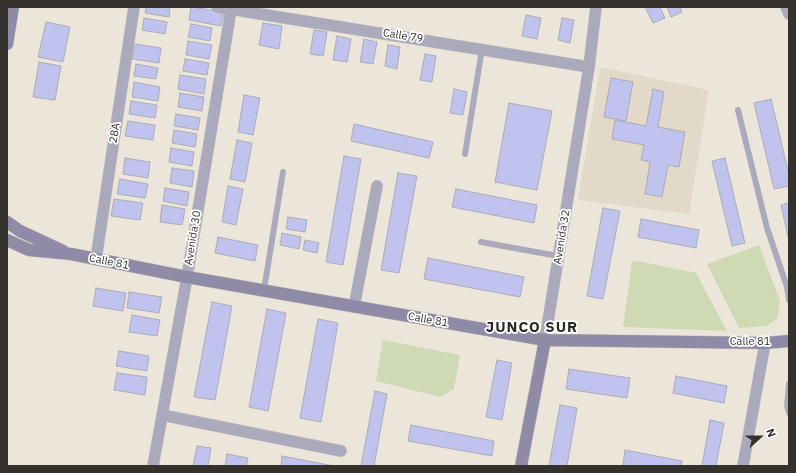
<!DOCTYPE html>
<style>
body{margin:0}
#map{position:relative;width:796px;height:473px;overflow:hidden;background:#ebe5da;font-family:"IBM Plex Sans",sans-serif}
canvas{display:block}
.frame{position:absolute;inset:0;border:8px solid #35322e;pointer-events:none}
.north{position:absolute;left:740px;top:417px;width:40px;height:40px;-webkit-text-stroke:3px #fff;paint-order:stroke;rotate:69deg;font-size:11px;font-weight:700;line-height:16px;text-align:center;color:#35322e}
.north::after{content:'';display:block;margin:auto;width:14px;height:18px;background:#35322e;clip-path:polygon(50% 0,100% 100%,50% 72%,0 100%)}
</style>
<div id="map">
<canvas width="796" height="473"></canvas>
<div class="frame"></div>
<div class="north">N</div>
</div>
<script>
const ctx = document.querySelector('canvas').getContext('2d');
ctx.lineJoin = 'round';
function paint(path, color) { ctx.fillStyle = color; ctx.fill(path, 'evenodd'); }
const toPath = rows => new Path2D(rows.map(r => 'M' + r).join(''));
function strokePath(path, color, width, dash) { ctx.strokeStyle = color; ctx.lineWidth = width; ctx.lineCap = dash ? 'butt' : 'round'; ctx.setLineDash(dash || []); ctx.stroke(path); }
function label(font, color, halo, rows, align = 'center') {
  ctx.font = font + ' "IBM Plex Sans",sans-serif'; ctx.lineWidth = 3.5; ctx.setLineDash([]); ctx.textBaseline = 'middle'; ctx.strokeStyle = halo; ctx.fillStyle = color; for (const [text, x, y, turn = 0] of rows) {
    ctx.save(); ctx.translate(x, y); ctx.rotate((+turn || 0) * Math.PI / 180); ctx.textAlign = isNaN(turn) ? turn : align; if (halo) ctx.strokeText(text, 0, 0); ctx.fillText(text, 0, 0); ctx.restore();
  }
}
paint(toPath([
 [600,67,709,90,689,214,578,200]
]), '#e3d9c8');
paint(toPath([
 [759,245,780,301,777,319,766,326,739,328,707,264],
 [637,261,696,273,727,331,623,327,632,262],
 [383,340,460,355,454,389,440,397,376,381]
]), '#cfdab5');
const building = toPath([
 [146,7,170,7,169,17,145,13,146,7],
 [191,7,224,12,221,26,189,20,191,7],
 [645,7,660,7,665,18,653,23,645,7],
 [667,7,680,7,682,12,671,17,667,7],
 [526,15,541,18,537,39,522,36,526,15],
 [144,18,167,22,165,34,142,30,144,18],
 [562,18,574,20,570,43,558,40,562,18],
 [46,22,70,27,63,62,38,57,46,22],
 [263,23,282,26,279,49,259,45,263,23],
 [191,24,212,28,210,41,188,37,191,24],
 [314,30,327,32,323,56,310,54,314,30],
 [337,36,351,39,347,62,333,60,337,36],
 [364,39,377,42,373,64,360,62,364,39],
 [188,41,212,45,209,59,186,55,188,41],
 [135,44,161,48,159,63,132,59,135,44],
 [388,45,400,47,397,69,385,66,388,45],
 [425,54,436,56,432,82,420,80,425,54],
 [185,59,209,63,207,75,183,71,185,59],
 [39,62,61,66,55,100,33,97,39,62],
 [136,64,158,68,156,79,134,76,136,64],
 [180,75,206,79,204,94,178,89,180,75],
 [611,78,633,82,626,121,604,117,611,78],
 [134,82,160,87,158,101,132,97,134,82],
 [454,89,467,92,463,115,450,113,454,89],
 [653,89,664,92,658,127,685,132,679,167,668,165,662,197,645,194,650,162,641,160,644,145,612,139,615,120,646,126,653,89],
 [180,93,204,97,202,111,178,107,180,93],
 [244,95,260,98,253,135,238,132,244,95],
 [771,99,789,175,789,186,774,189,754,103,771,99],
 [131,101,157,105,155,118,129,114,131,101],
 [509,103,552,111,537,190,495,182,509,103],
 [176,114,200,118,198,130,174,126,176,114],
 [128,121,155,125,153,140,125,136,128,121],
 [354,124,433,142,429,158,351,141,354,124],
 [174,130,197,134,195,147,172,143,174,130],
 [237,140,252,143,245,182,230,179,237,140],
 [171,148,194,152,192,166,169,162,171,148],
 [344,156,361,159,343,265,326,262,344,156],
 [125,158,150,162,148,178,123,174,125,158],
 [725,158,745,243,732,246,712,161,725,158],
 [172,168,194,171,192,187,170,183,172,168],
 [398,173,417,176,399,273,381,270,398,173],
 [120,179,148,184,145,198,117,194,120,179],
 [228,186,243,189,236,225,222,222,228,186],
 [165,188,189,192,187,206,163,201,165,188],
 [456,189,537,205,534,223,452,207,456,189],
 [114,199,143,203,140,220,111,216,114,199],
 [789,203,789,241,781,205,789,203],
 [162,205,185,209,182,225,160,222,162,205],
 [603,208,620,211,603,299,587,296,603,208],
 [288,217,307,220,305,232,286,229,288,217],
 [641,219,699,230,696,248,638,237,641,219],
 [282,233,301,237,299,249,280,245,282,233],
 [218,237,258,245,255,261,215,253,218,237],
 [305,240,319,243,317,253,303,250,305,240],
 [428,258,524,277,520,297,424,279,428,258],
 [96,288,126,293,123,311,93,306,96,288],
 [129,292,162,297,159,313,127,308,129,292],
 [212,302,232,306,215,400,194,397,212,302],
 [267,309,286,313,268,411,249,407,267,309],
 [132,315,160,320,157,336,129,332,132,315],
 [318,319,338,323,321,422,300,418,318,319],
 [119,351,149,356,147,371,116,366,119,351],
 [497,360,512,363,502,420,486,417,497,360],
 [569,369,630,378,627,398,566,389,569,369],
 [117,373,147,377,145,395,114,390,117,373],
 [676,376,727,386,724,403,673,393,676,376],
 [375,391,387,394,374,466,361,466,375,391],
 [560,405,577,408,567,466,549,466,560,405],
 [710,420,724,423,716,466,702,466,710,420],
 [411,425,494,441,492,456,408,441,411,425],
 [197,446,211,448,208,466,193,466,197,446],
 [625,450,682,461,681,466,630,466,623,465,625,450],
 [227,454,248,458,246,466,225,466,227,454],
 [282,456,334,466,281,466,282,456]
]);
paint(building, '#bfc3ee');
strokePath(building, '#abacb6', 1);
const lane = toPath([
 [738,110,767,228,787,287,789,300],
 [465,154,482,49],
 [481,242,558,256],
 [264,290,283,172],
 [789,384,787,406,789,413]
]);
const street = toPath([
 [217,7,589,67],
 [786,7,789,14],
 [96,259,134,7],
 [354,307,377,186],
 [545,340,589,67,596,7],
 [162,415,341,451],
 [153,466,187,277,231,10],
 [743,466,765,343]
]);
const secondary = toPath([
 [7,44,13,7],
 [7,222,20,231,63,251],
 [7,240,29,250,71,254,187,277,545,340,765,343,789,341],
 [521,466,545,340]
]);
strokePath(lane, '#c7c1b8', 6);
strokePath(street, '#c7c1b8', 12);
strokePath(secondary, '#c7c1b8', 13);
strokePath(lane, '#aba9bc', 5.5);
strokePath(street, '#aba9bc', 11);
strokePath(secondary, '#8f8ba6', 12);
label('11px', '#35322e', '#fff', [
 ["Calle 79",403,36,9],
 ["28A",115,133,-81],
 ["Avenida 32",562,237,-81],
 ["Avenida 30",193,238,-81],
 ["Calle 81",109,262,11],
 ["Calle 81",428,320,10],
 ["Calle 81",750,342]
]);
ctx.letterSpacing = '1px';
label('bold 15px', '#2d2821', '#fff', [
 ["JUNCO SUR",532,328]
]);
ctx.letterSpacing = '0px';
</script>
